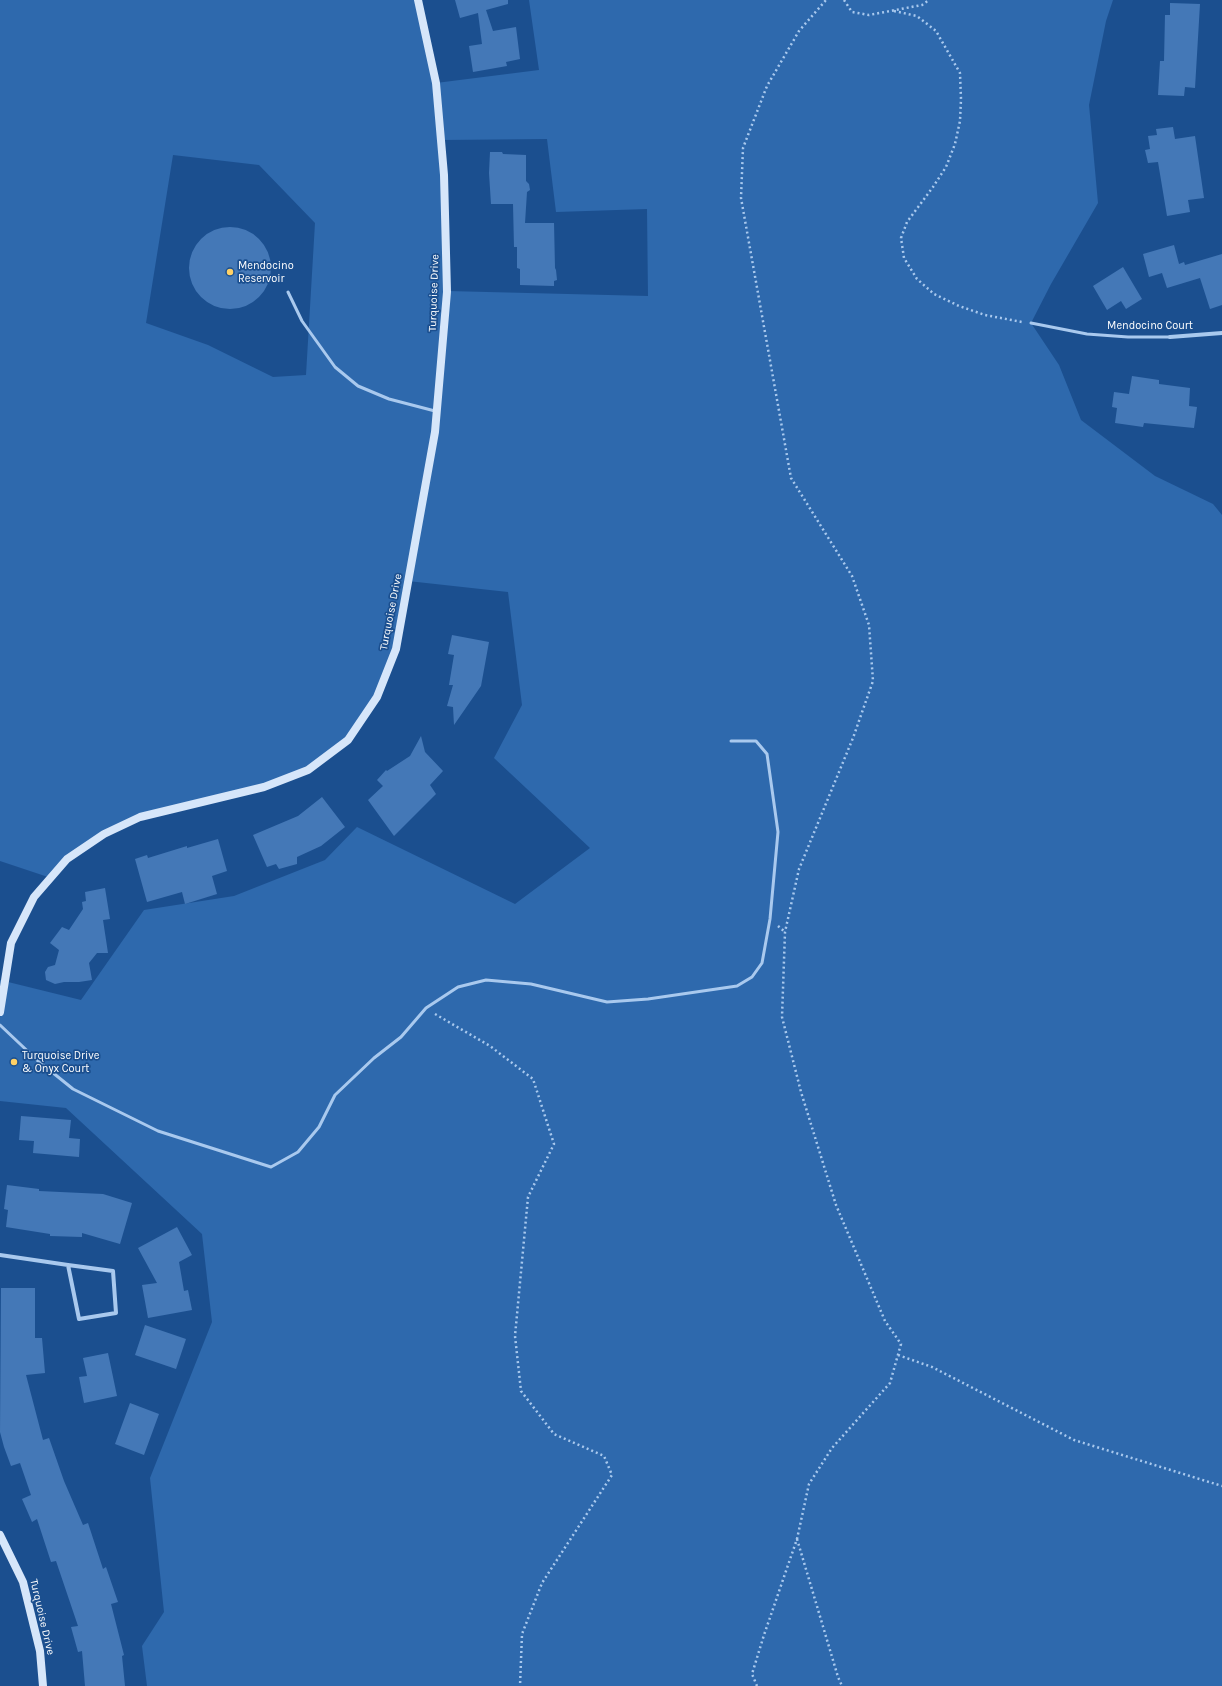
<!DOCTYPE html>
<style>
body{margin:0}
canvas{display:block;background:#1b4f8f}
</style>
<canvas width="1222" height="1686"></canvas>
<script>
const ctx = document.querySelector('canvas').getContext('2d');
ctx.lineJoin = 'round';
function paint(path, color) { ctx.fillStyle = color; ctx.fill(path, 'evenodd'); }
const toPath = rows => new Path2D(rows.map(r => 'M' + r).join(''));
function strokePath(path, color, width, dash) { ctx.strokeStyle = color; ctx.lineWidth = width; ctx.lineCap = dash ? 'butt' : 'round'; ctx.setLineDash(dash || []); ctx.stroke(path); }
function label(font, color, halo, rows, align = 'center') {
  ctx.font = font + ' Karla,sans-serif'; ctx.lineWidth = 3.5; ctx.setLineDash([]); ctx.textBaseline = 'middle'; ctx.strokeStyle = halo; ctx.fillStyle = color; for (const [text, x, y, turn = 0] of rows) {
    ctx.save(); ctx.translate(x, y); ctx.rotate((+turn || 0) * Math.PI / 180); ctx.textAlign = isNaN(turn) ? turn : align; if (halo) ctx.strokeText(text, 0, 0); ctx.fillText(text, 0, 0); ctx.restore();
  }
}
paint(toPath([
 [0,0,418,0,436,83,539,70,529,0,1113,0,1106,21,1089,105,1098,203,1051,284,1031,323,1059,365,1081,420,1155,476,1213,504,1222,515,1222,1686,147,1686,142,1646,164,1612,150,1478,212,1322,202,1234,66,1108,0,1101,0,980,81,1000,144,910,234,896,325,860,357,827,515,904,590,848,494,758,522,705,508,592,408,581,396,649,377,697,348,740,308,770,264,787,140,817,67,859,51,878,0,861],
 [547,139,556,212,647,209,648,296,447,291,441,140],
 [173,155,259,165,315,223,306,375,273,377,208,345,146,323]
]), '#2e69ad');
paint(toPath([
 [455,0,508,0,508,4,486,10,493,31,516,27,520,59,506,62,507,66,473,72,469,46,482,44,478,13,460,18],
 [1170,3,1200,4,1195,88,1185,87,1184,96,1158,95,1160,61,1164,61,1165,15,1170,15],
 [1173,127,1175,139,1195,136,1204,198,1188,200,1190,212,1167,216,1158,162,1148,163,1145,150,1150,149,1148,136,1157,135,1156,129],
 [490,152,502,152,503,154,526,155,526,181,529,184,530,190,527,192,525,223,554,223,555,268,556,270,557,280,554,281,554,286,520,285,520,269,517,268,517,247,514,247,513,204,491,204,489,173],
 '189 268a41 41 0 1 1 82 0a41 41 0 1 1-82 0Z',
 [1174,245,1179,264,1184,262,1185,265,1222,254,1222,305,1210,309,1200,278,1167,288,1162,273,1149,277,1143,254],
 [1123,267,1142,299,1126,309,1121,301,1107,310,1093,286],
 [1132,376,1159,380,1159,384,1190,388,1189,406,1197,407,1194,428,1144,423,1143,427,1115,423,1117,408,1112,407,1114,392,1129,394],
 [452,635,489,642,481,686,454,725,453,707,447,706,453,685,449,685,454,655,448,654],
 [421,736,425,752,443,771,430,785,436,794,394,836,368,800,383,786,377,780,386,770,387,771,410,756],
 [322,797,345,827,321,846,297,857,297,864,279,869,276,864,267,867,253,835,298,816],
 [218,839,227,871,212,876,217,894,185,904,182,892,147,902,135,859,147,855,148,858,187,846,187,848],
 [105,888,110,919,103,920,108,953,97,953,89,963,92,980,79,982,64,982,55,984,46,980,45,972,48,967,55,965,59,950,50,943,62,927,69,930,83,909,82,902,86,901,85,892],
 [21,1116,71,1120,69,1138,80,1139,79,1157,33,1153,34,1141,19,1140],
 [7,1185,39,1189,39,1191,103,1194,132,1203,120,1244,82,1233,82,1237,50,1236,50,1234,6,1227,8,1210,4,1209],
 [177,1227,192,1255,179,1262,184,1291,188,1290,192,1310,148,1318,142,1285,157,1283,138,1248],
 [1,1288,35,1288,35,1338,42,1338,45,1373,26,1375,43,1440,49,1438,64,1481,83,1525,88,1523,103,1569,106,1567,118,1602,111,1604,124,1655,122,1656,125,1686,85,1686,82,1651,78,1652,71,1627,78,1626,56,1561,51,1562,37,1519,32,1522,22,1499,31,1495,20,1463,11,1466,4,1447,0,1432],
 [145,1325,186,1339,176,1369,135,1355],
 [108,1353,117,1396,84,1403,79,1377,87,1376,83,1358],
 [130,1403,159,1414,144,1455,115,1444]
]), '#4478b7');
strokePath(toPath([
 [844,0,852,12,869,15,922,5,929,0],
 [894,11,917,16,936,31,960,73,961,99,960,121,955,144,946,167,933,187,907,222,901,238,904,258,917,279,934,294,959,306,985,315,1022,322],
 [778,926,785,932],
 [435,1014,490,1046,533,1079,554,1144,528,1197,515,1336,521,1391,554,1434,604,1456,612,1475,542,1583,522,1634,520,1686],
 [898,1355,932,1367,1074,1440,1222,1486],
 [797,1539,838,1677,842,1686],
 [757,1686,752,1674,764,1635,797,1539,809,1484,832,1448,890,1383,901,1344,885,1321,836,1205,801,1092,782,1017,785,932,799,869,853,738,873,681,869,625,852,576,791,478,741,198,743,148,767,86,799,31,826,0]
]), '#a9c9ee', 2.5, [2, 3]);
strokePath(toPath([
 [288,292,302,321,335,367,358,386,389,399,435,411],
 [1031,323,1087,334,1128,337,1170,337],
 [0,1025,37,1060,73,1089,158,1131,271,1167,298,1152,319,1127,335,1095,374,1058,401,1037,426,1008,458,987,486,980,531,984,607,1002,648,999,737,986,752,977,762,963,770,919,778,832,767,754,756,741,731,741]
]), '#a9c9ee', 3);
strokePath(toPath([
 [1170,337,1222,333],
 [0,1255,68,1265,113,1271,116,1313,79,1319,68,1265]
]), '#a9c9ee', 4);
strokePath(toPath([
 [0,1012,11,943,34,897,67,859,104,834,140,817,264,787,308,770,348,740,377,697,396,649,435,432,447,292,444,175,436,83,418,0],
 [0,1535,23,1582,40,1651,43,1686]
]), '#d6e6fa', 8);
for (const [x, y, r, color] of [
 [230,272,4,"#ffd166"],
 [14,1062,4,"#ffd166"]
]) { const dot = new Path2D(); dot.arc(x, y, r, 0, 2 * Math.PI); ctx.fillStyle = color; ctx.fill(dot); strokePath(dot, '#1b4f8f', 1.5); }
label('11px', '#fff', '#1b4f8f', [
 ["Mendocino",238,266],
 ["Reservoir",238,279],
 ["Turquoise Drive",22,1056],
 ["& Onyx Court",22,1069]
], 'left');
label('11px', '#fff', '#1b4f8f', [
 ["Turquoise Drive",434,293,-88],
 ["Mendocino Court",1150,326],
 ["Turquoise Drive",391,612,-79],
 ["Turquoise Drive",42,1617,77]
]);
</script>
